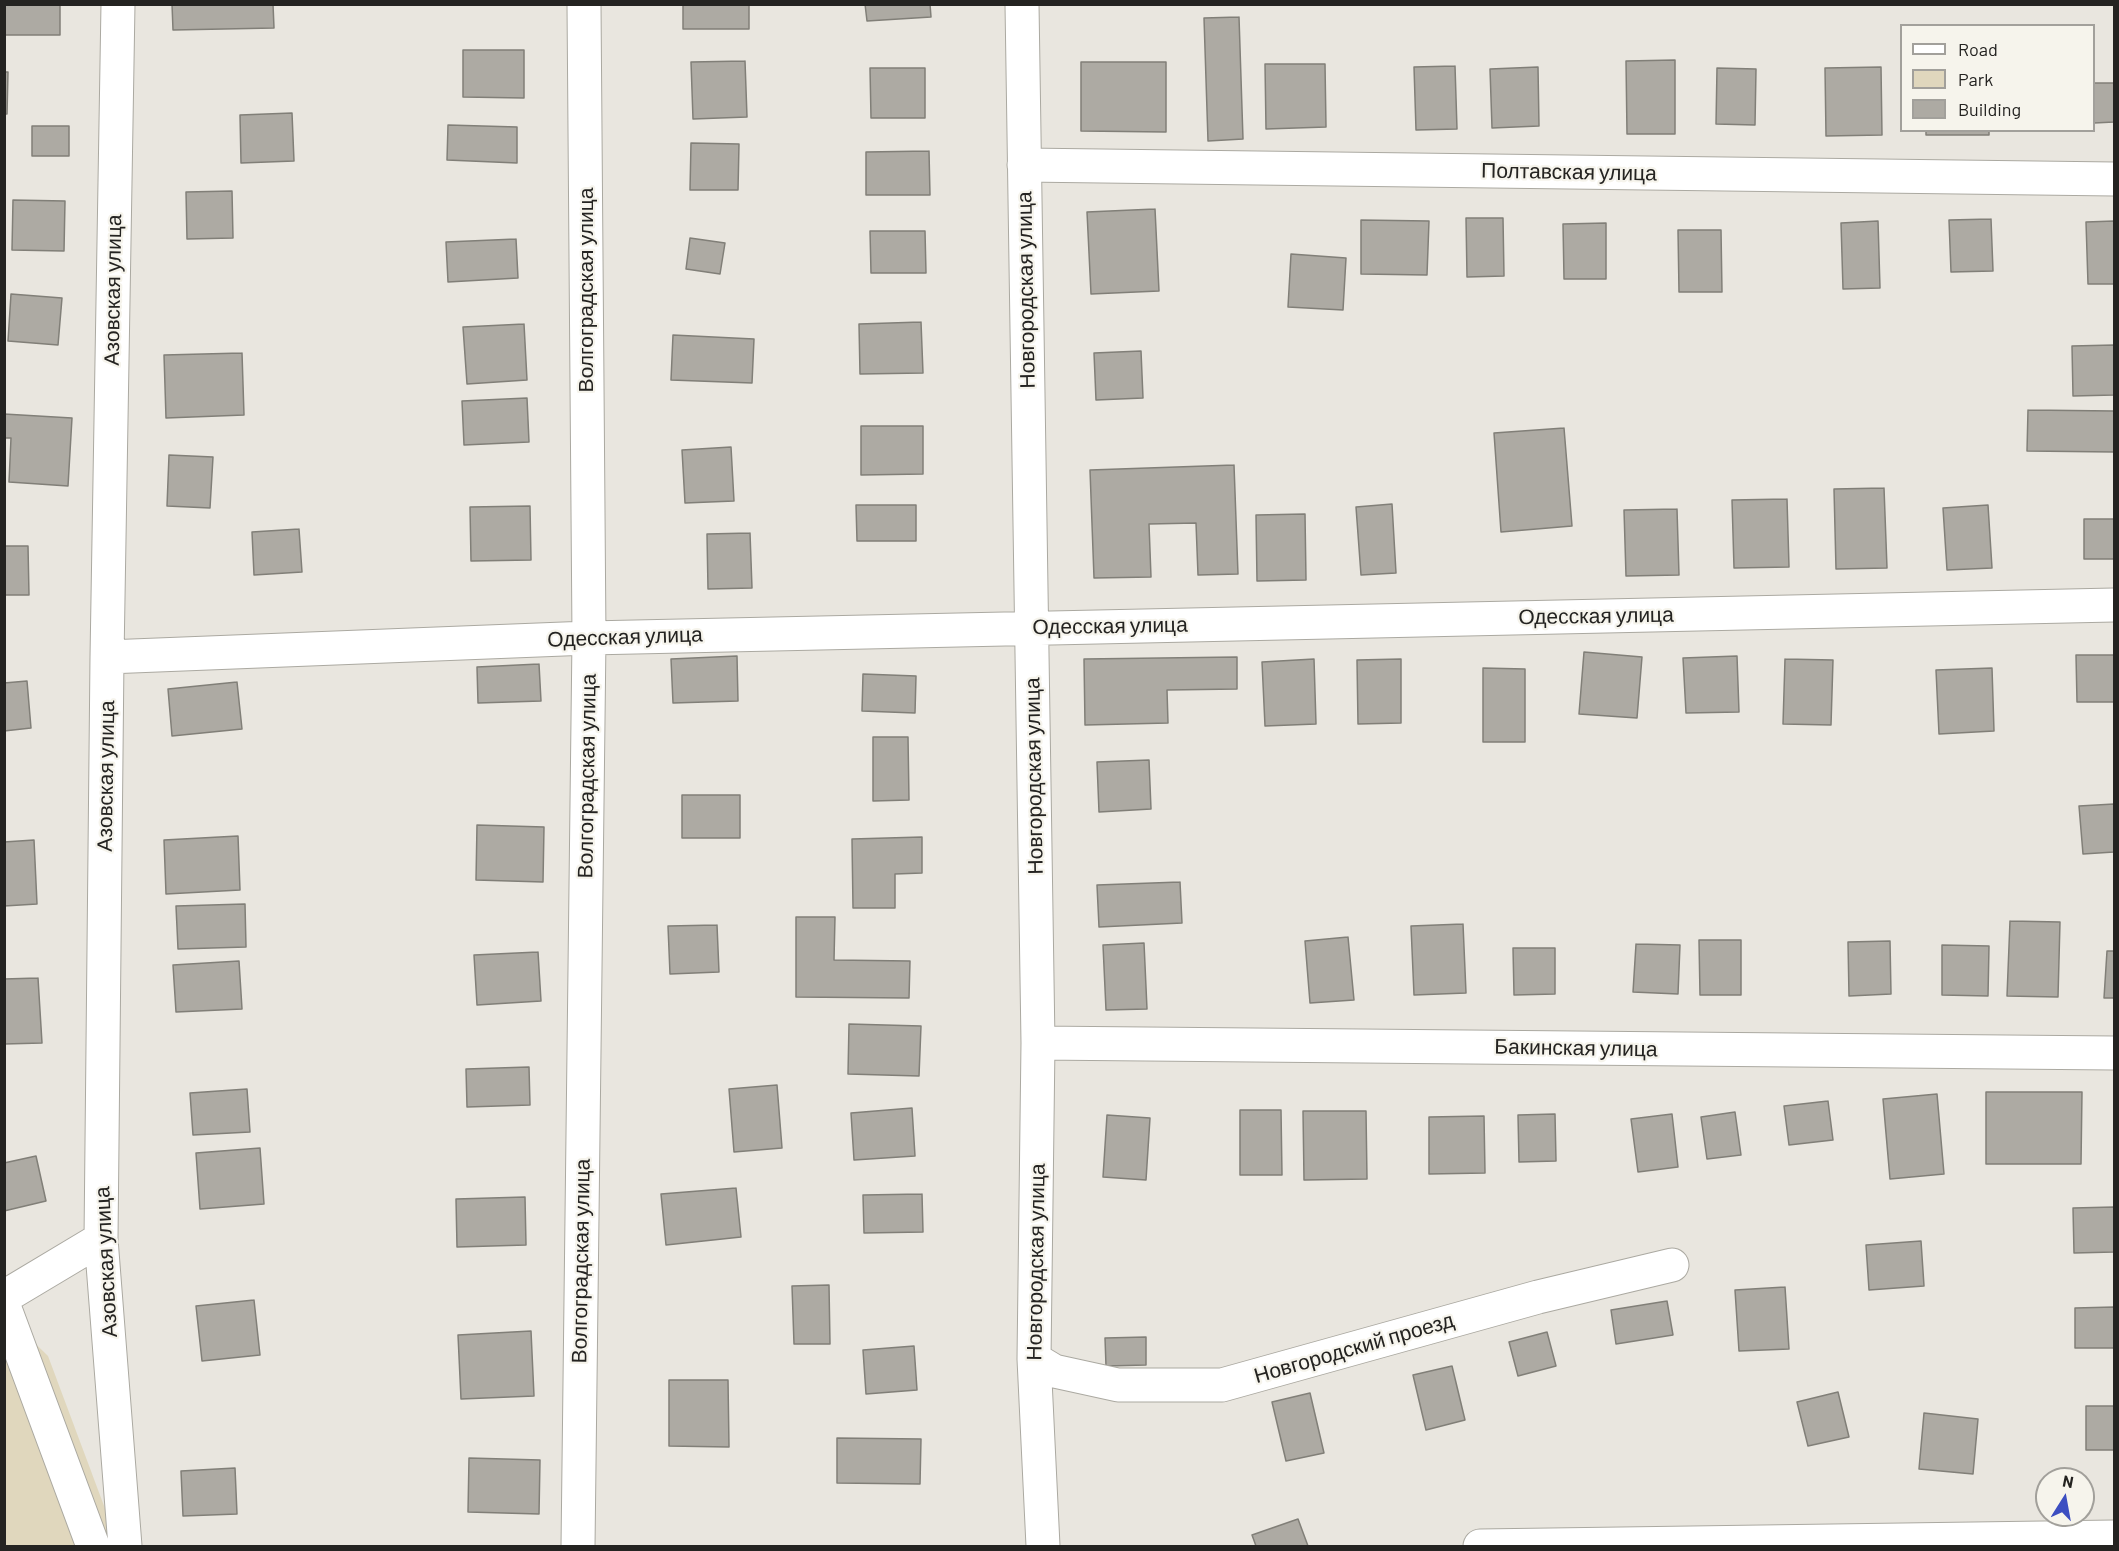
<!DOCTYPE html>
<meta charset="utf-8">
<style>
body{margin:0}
#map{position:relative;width:2119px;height:1551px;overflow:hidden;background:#e9e6df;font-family:Barlow,sans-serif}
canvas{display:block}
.frame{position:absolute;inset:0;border:6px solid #242321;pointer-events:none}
.legend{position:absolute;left:1900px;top:24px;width:195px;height:108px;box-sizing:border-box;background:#f6f4ec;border:2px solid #a2a09b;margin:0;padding:8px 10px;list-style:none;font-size:18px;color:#242321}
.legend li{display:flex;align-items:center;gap:12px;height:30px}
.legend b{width:30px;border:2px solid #a2a09b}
.north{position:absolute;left:2035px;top:1467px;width:60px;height:60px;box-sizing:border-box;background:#f6f4ec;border:2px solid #a2a09b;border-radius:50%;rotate:11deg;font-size:16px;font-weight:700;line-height:24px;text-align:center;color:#242321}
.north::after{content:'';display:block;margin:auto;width:21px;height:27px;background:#3c4ec1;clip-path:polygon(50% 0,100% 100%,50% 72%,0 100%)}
</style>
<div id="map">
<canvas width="2119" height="1551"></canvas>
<div class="frame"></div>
<ul class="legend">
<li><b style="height:8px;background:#fff"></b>Road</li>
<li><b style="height:16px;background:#e0d7bd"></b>Park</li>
<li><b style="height:16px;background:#adaaa3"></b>Building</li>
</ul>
<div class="north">N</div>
</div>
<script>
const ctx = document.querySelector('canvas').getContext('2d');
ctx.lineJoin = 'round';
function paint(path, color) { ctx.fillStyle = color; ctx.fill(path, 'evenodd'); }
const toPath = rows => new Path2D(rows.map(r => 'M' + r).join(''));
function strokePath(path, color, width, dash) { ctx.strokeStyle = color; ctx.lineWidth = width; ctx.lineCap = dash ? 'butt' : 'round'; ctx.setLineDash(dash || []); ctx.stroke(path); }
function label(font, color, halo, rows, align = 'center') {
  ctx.font = font + ' Barlow,sans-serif'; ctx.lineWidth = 4.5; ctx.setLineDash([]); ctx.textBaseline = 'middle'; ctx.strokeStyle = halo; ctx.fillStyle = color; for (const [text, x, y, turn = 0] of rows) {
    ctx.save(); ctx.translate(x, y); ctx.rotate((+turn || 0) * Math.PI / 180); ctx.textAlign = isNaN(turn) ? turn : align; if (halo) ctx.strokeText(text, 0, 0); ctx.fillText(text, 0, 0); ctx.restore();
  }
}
paint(toPath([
 [4,1313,48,1356,119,1546,5,1546]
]), '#e0d7bd');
const building = toPath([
 [4,4,60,4,60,35,4,35,4,4],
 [172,4,273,4,274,28,173,30,172,4],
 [683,4,749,4,749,29,683,29,683,4],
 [865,4,930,4,931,17,867,21,865,4],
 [1239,17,1243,139,1208,141,1204,18,1239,17],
 [463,50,524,50,524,98,463,97,463,50],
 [1675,60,1675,134,1627,134,1626,61,1675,60],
 [745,61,747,117,693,119,691,62,745,61],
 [1081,62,1166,62,1166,132,1081,131,1081,62],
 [1265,64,1325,64,1326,127,1266,129,1265,64],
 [1455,66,1457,129,1416,130,1414,67,1455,66],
 [1538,67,1539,126,1492,128,1490,69,1538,67],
 [1881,67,1882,135,1826,136,1825,68,1881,67],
 [870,68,925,68,925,118,871,118,870,68],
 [1717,68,1756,69,1755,125,1716,124,1717,68],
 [4,72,8,72,7,114,4,114,4,72],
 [2094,83,2114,83,2114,122,2094,123,2094,83],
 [292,113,294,161,241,163,240,115,292,113],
 [448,125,517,127,517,163,447,160,448,125],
 [32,126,69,126,69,156,32,156,32,126],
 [1926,130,1989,130,1989,135,1926,135,1926,130],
 [691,143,739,144,738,190,690,190,691,143],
 [929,151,930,195,866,195,866,152,929,151],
 [232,191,233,238,187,239,186,192,232,191],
 [13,200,65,201,64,251,12,250,13,200],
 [1155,209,1159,291,1091,294,1087,212,1155,209],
 [1466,218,1503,218,1504,276,1467,277,1466,218],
 [1991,219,1993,271,1951,272,1949,220,1991,219],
 [1361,220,1429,221,1427,275,1361,274,1361,220],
 [1878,221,1880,288,1843,289,1841,223,1878,221],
 [2114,221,2114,284,2088,284,2086,222,2114,221],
 [1606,223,1606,279,1564,279,1563,224,1606,223],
 [1678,230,1721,230,1722,292,1679,292,1678,230],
 [870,231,925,231,926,273,871,273,870,231],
 [690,238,725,243,720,274,686,269,690,238],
 [516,239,518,278,448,282,446,242,516,239],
 [1291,254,1346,258,1343,310,1288,307,1291,254],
 [11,294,62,298,58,345,8,341,11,294],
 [921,322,923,373,860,374,859,324,921,322],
 [524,324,527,380,467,384,463,327,524,324],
 [673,335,754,339,752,383,671,380,673,335],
 [2114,345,2114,395,2073,396,2072,346,2114,345],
 [1141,351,1143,398,1096,400,1094,353,1141,351],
 [242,353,244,415,166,418,164,355,242,353],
 [527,398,529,442,464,445,462,401,527,398],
 [2028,410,2114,411,2114,452,2027,451,2028,410],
 [4,414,72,418,68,486,9,482,11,438,4,438,4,414],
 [861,426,923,426,923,474,861,475,861,426],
 [1564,428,1572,526,1501,532,1494,433,1564,428],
 [731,447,734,501,685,503,682,450,731,447],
 [169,455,213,457,210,508,167,506,169,455],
 [1234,465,1238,574,1198,575,1196,523,1149,524,1151,577,1094,578,1090,470,1234,465],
 [1884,488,1887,568,1836,569,1834,489,1884,488],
 [1787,499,1789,567,1734,568,1732,500,1787,499],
 [1392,504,1396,573,1361,575,1356,507,1392,504],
 [856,505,916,505,916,541,857,541,856,505],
 [1988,505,1992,568,1947,570,1943,508,1988,505],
 [530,506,531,560,471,561,470,507,530,506],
 [1677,509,1679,575,1626,576,1624,510,1677,509],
 [1305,514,1306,580,1257,581,1256,515,1305,514],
 [2084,519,2114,519,2114,559,2084,559,2084,519],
 [299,529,302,572,254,575,252,532,299,529],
 [750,533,752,588,708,589,707,534,750,533],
 [4,546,28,546,29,595,4,595,4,546],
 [1584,652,1642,657,1637,718,1579,714,1584,652],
 [2076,655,2114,655,2114,702,2077,702,2076,655],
 [737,656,738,701,673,703,671,659,737,656],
 [1737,656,1739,712,1686,713,1683,658,1737,656],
 [1237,657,1237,689,1167,690,1168,723,1085,725,1084,659,1237,657],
 [1314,659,1316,724,1265,726,1262,662,1314,659],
 [1401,659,1401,723,1358,724,1357,660,1401,659],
 [1785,659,1833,660,1831,725,1783,724,1785,659],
 [539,664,541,701,478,703,477,667,539,664],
 [1483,668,1525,669,1525,742,1483,742,1483,668],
 [1992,668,1994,731,1939,734,1936,670,1992,668],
 [863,674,916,676,915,713,862,711,863,674],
 [27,681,31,728,4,731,4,683,27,681],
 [237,682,242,729,172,736,168,689,237,682],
 [873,737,908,737,909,800,873,801,873,737],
 [1149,760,1151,809,1099,812,1097,762,1149,760],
 [682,795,740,795,740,838,682,838,682,795],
 [2114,804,2114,852,2083,854,2079,806,2114,804],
 [477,825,544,827,543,882,476,880,477,825],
 [238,836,240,890,166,894,164,840,238,836],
 [922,837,922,873,895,874,895,908,853,908,852,839,922,837],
 [34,840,37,904,4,906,4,842,34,840],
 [1180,882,1182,923,1099,927,1097,885,1180,882],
 [245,904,246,947,178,949,176,906,245,904],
 [796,917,835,917,834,960,910,961,909,998,796,997,796,917],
 [2010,921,2060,922,2058,997,2007,996,2010,921],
 [1463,924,1466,993,1414,995,1411,926,1463,924],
 [717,925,719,972,670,974,668,926,717,925],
 [1348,937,1354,1000,1310,1003,1305,941,1348,937],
 [1699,940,1741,940,1741,995,1700,995,1699,940],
 [1890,941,1891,994,1849,996,1848,942,1890,941],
 [1144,943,1147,1009,1106,1010,1103,945,1144,943],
 [1636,944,1680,945,1678,994,1633,992,1636,944],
 [1942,945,1989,946,1988,996,1942,995,1942,945],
 [1513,948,1555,948,1555,994,1514,995,1513,948],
 [2107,951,2114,951,2114,998,2104,998,2107,951],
 [538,952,541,1001,477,1005,474,955,538,952],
 [239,961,242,1009,176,1012,173,965,239,961],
 [38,978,42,1043,4,1044,4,979,38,978],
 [849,1024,921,1026,919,1076,848,1074,849,1024],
 [529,1067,530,1105,467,1107,466,1069,529,1067],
 [777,1085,782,1148,734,1152,729,1089,777,1085],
 [247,1089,250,1132,193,1135,190,1093,247,1089],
 [1986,1092,2082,1092,2081,1164,1986,1164,1986,1092],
 [1937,1094,1944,1174,1890,1179,1883,1099,1937,1094],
 [1828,1101,1833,1140,1789,1145,1784,1106,1828,1101],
 [912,1108,915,1156,854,1160,851,1113,912,1108],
 [1240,1110,1281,1110,1282,1175,1240,1175,1240,1110],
 [1303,1111,1366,1111,1367,1179,1304,1180,1303,1111],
 [1735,1112,1741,1155,1707,1159,1701,1117,1735,1112],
 [1555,1114,1556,1161,1519,1162,1518,1115,1555,1114],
 [1672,1114,1678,1167,1638,1172,1631,1119,1672,1114],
 [1107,1115,1150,1118,1146,1180,1103,1177,1107,1115],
 [1484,1116,1485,1173,1429,1174,1429,1117,1484,1116],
 [260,1148,264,1204,200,1209,196,1153,260,1148],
 [36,1156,46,1201,4,1211,4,1163,36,1156],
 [736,1188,741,1237,666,1245,661,1194,736,1188],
 [922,1194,923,1232,864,1233,863,1195,922,1194],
 [525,1197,526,1245,457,1247,456,1199,525,1197],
 [2114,1207,2114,1252,2074,1253,2073,1208,2114,1207],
 [1921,1241,1924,1286,1869,1290,1866,1245,1921,1241],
 [829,1285,830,1344,794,1344,792,1286,829,1285],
 [1785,1287,1789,1349,1739,1351,1735,1290,1785,1287],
 [254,1300,260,1355,202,1361,196,1306,254,1300],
 [1667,1301,1673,1335,1616,1344,1611,1310,1667,1301],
 [2114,1307,2114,1348,2075,1348,2075,1308,2114,1307],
 [531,1331,534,1396,461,1399,458,1335,531,1331],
 [1547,1332,1556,1366,1518,1376,1509,1342,1547,1332],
 [1146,1337,1146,1365,1106,1366,1105,1338,1146,1337],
 [914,1346,917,1390,866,1394,863,1350,914,1346],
 [1452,1366,1465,1420,1426,1430,1413,1375,1452,1366],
 [669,1380,728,1380,729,1447,669,1446,669,1380],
 [1838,1392,1849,1437,1808,1446,1797,1402,1838,1392],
 [1310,1393,1324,1453,1286,1461,1272,1402,1310,1393],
 [2086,1406,2114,1406,2114,1450,2086,1450,2086,1406],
 [1924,1413,1978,1419,1973,1474,1919,1469,1924,1413],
 [837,1438,921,1439,920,1484,837,1483,837,1438],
 [469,1458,540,1460,539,1514,468,1512,469,1458],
 [235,1468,237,1514,183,1516,181,1471,235,1468],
 [1298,1519,1308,1546,1256,1546,1252,1535,1298,1519]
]);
paint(building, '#adaaa3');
strokePath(building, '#817f78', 1.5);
const minor = toPath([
 [118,4,107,657,101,1239,125,1546],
 [1022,4,1038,1043,1034,1359,1043,1546],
 [1024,165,2114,179],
 [107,657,589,638,2114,605],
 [1038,1043,2114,1053],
 [4,1297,101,1239],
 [4,1306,93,1546],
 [1034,1359,1054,1371,1118,1385,1222,1385,1538,1297,1672,1265],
 [578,1546,589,638,584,4],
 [1480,1546,2114,1537]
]);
strokePath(minor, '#aba9a1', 35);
strokePath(minor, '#fff', 33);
label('21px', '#242321', '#f6f4ec', [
 ["Полтавская улица",1569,172,1],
 ["Азовская улица",113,290,-89],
 ["Волгоградская улица",586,290,-90],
 ["Новгородская улица",1026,290,-91],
 ["Одесская улица",1596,616,-1],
 ["Одесская улица",1110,626,-1],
 ["Одесская улица",625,637,-2],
 ["Азовская улица",106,776,-89],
 ["Волгоградская улица",587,776,-89],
 ["Новгородская улица",1034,776,-91],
 ["Бакинская улица",1576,1048,1],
 ["Волгоградская улица",581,1261,-89],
 ["Азовская улица",106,1262,-93],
 ["Новгородская улица",1036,1262,-89],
 ["Новгородский проезд",1354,1348,-16]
]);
</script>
